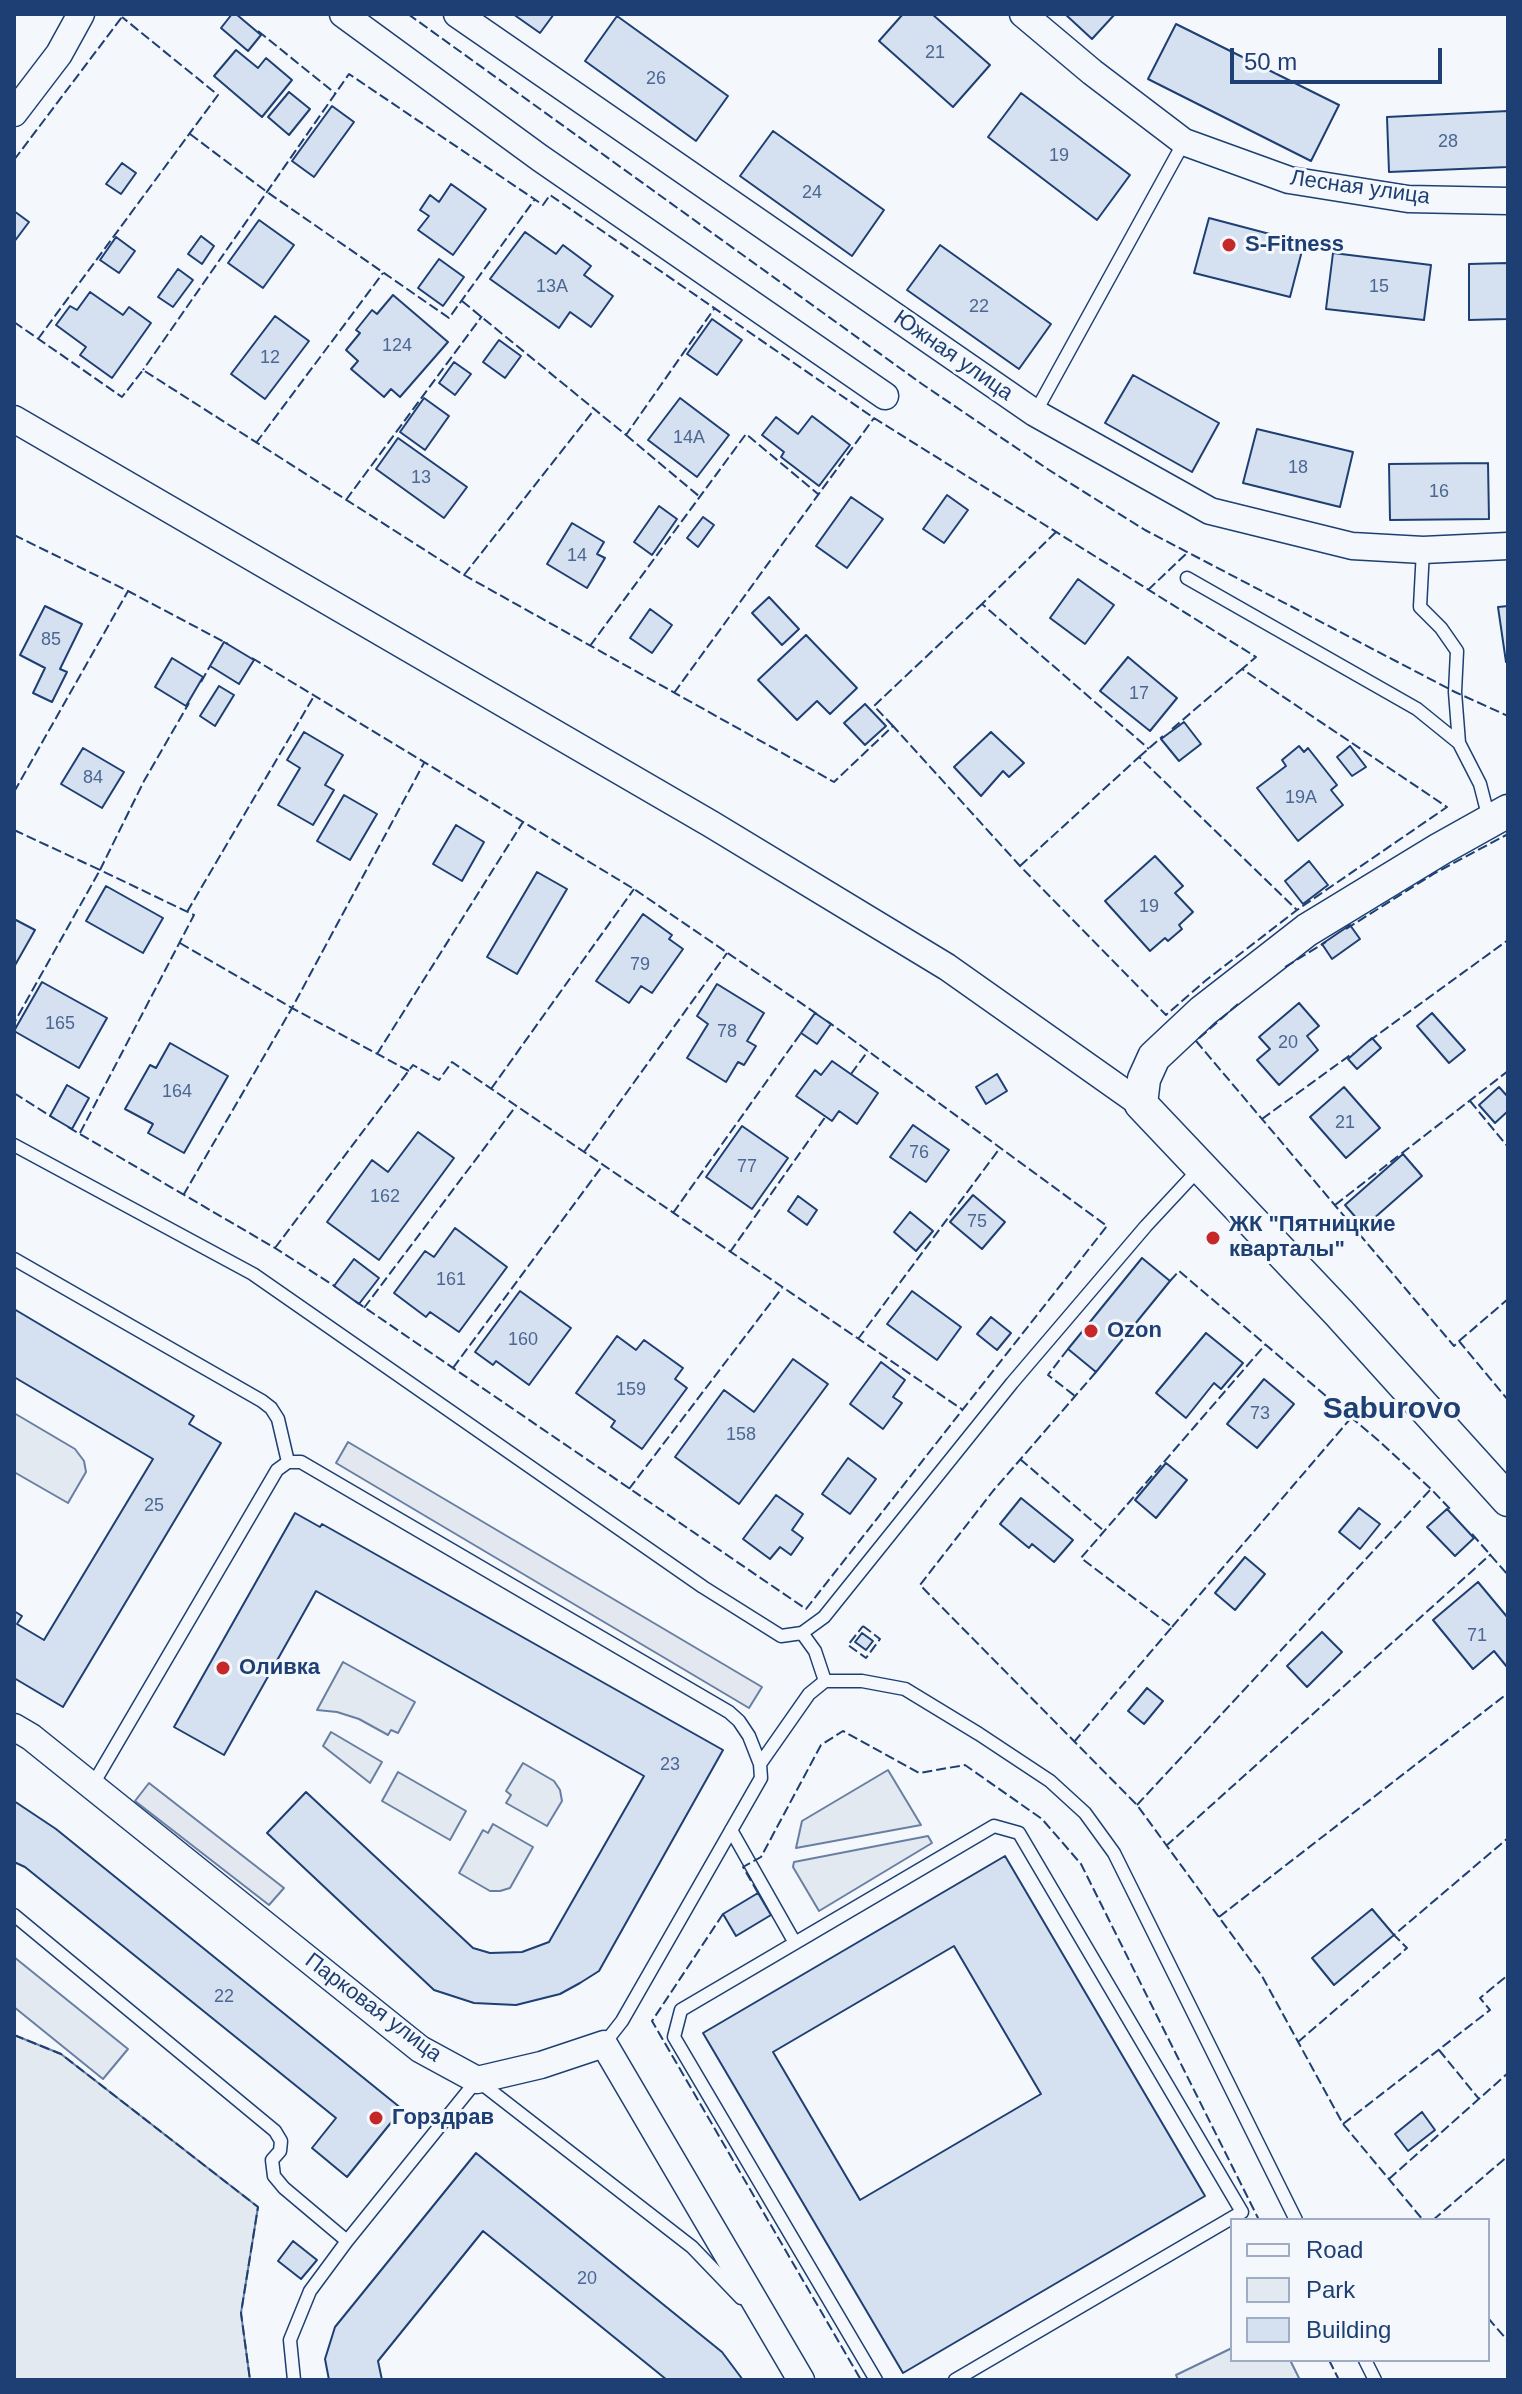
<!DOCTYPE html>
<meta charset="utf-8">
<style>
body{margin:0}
#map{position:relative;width:1522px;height:2394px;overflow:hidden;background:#f4f7fb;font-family:Arial,sans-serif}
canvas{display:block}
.frame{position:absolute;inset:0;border:16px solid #1d3f73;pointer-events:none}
.legend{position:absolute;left:1230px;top:2218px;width:260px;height:144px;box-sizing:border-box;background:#f4f7fb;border:2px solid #9eadc5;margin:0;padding:10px 14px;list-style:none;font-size:24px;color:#1d3f73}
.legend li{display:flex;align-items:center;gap:16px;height:40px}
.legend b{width:40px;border:2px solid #9eadc5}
.scale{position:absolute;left:1230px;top:48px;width:212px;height:36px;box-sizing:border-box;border:4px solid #1d3f73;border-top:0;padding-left:10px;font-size:24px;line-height:28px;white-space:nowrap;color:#1d3f73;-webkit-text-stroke:6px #f4f7fb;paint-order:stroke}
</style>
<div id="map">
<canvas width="1522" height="2394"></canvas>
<div class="frame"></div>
<ul class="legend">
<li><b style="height:10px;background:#f4f7fb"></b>Road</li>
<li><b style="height:22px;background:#e3e9f0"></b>Park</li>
<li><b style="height:22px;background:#d5e0f0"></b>Building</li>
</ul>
<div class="scale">50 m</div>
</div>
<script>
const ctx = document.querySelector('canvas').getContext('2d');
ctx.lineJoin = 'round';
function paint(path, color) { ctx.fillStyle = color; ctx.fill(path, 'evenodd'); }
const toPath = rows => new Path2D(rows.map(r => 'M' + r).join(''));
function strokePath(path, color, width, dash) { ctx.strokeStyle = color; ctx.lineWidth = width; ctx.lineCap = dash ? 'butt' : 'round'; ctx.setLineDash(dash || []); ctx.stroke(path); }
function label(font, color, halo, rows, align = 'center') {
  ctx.font = font + ' Arial,sans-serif'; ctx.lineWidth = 6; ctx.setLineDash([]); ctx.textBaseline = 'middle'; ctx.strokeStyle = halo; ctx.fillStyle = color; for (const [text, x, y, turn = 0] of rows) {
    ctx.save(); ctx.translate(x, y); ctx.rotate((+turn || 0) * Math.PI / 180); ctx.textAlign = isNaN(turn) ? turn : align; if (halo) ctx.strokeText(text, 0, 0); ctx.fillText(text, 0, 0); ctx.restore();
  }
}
const green = toPath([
 [14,1413,75,1449,84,1461,86,1472,68,1503,14,1472,14,1413],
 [343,1662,415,1702,398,1733,391,1730,388,1735,359,1719,337,1712,317,1710,343,1662],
 [331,1732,382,1762,370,1783,323,1746,331,1732],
 [523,1763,554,1781,560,1790,562,1801,547,1826,506,1803,511,1795,506,1791,523,1763],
 [888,1770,921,1825,796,1848,802,1821,888,1770],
 [398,1772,466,1811,450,1840,382,1801,398,1772],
 [493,1824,533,1847,510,1888,500,1891,490,1891,459,1873,483,1830,488,1833,493,1824],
 [928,1836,932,1843,819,1911,793,1867,794,1862,928,1836],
 [14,1957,128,2049,103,2079,14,2007,14,1957],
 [14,2035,61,2054,258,2207,241,2313,250,2380,14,2380,14,2035],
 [1232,2348,1232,2360,1290,2360,1300,2380,1178,2380,1176,2375,1232,2348]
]);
paint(green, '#e3e9f0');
strokePath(green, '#687fa3', 2);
const parking = toPath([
 [348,1442,762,1687,749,1708,336,1463,348,1442],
 [149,1783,284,1888,269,1905,135,1801,149,1783]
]);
paint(parking, '#e3e8f0');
strokePath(parking, '#687fa3', 2);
const building = toPath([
 [232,14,236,14,261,35,248,51,221,28,232,14],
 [513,14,554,14,540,33,513,14],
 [903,14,932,14,990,65,953,107,879,41,903,14],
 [1065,14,1115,14,1092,39,1065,14],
 [617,16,728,96,696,141,585,61,617,16],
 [1176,24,1339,105,1311,161,1148,79,1176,24],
 [236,50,258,68,266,58,292,80,262,117,214,76,236,50],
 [289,92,310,109,289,135,268,117,289,92],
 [1021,93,1130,175,1097,220,988,137,1021,93],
 [332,106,354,122,314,177,292,161,332,106],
 [1508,111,1508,167,1389,172,1387,117,1508,111],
 [773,131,884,210,852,256,740,176,773,131],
 [122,163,136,173,121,194,106,184,122,163],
 [451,184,486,209,453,255,418,230,429,216,420,210,430,195,439,202,451,184],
 [14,211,29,222,14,242,14,211],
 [1209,218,1304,243,1290,297,1194,273,1209,218],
 [259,220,294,245,263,288,228,263,259,220],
 [525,232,556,254,563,245,591,266,584,275,613,296,591,327,570,312,559,328,490,279,525,232],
 [201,236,214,246,202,264,188,254,201,236],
 [116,237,135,251,119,273,100,260,116,237],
 [940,245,1051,324,1019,369,907,290,940,245],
 [1333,253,1431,265,1424,320,1326,309,1333,253],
 [439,259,464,277,443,306,418,288,439,259],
 [1508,263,1508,319,1469,320,1469,264,1508,263],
 [178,269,193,280,173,307,158,297,178,269],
 [90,292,123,315,129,307,151,323,112,378,80,355,86,347,56,325,70,306,77,310,90,292],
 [393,295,448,342,400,397,391,389,384,397,351,369,358,361,346,350,360,333,356,330,372,310,377,314,393,295],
 [275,316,309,341,265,399,231,374,275,316],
 [712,319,742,340,717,375,687,354,712,319],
 [499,340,521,356,505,378,483,362,499,340],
 [454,362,471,374,455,395,439,383,454,362],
 [1133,375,1219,423,1192,472,1105,423,1133,375],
 [424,398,449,416,425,450,400,432,424,398],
 [680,398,729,435,697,477,648,440,680,398],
 [812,416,850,445,819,486,781,457,784,452,762,435,776,417,798,434,812,416],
 [1257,429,1353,452,1340,507,1243,483,1257,429],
 [398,438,467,487,444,518,376,469,398,438],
 [1488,463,1489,519,1390,520,1389,464,1488,463],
 [947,495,968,510,944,543,923,529,947,495],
 [851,497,883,519,847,568,816,546,851,497],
 [659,506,677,519,652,555,634,542,659,506],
 [703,517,714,525,698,547,687,538,703,517],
 [572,523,604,542,597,554,605,558,587,588,547,564,572,523],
 [1078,579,1114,605,1085,644,1050,618,1078,579],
 [769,597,799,629,782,645,752,613,769,597],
 [45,606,82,624,60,669,67,672,52,702,33,693,45,668,20,655,45,606],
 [1508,606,1508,662,1506,662,1498,607,1508,606],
 [650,609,672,625,652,653,630,638,650,609],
 [806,635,857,688,830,714,817,701,797,720,758,680,806,635],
 [224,642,254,660,239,684,210,666,224,642],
 [1128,657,1177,698,1150,731,1100,691,1128,657],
 [172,658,203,677,186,706,155,687,172,658],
 [219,686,234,695,215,726,200,716,219,686],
 [865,704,886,726,865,745,844,723,865,704],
 [1184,722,1201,744,1179,761,1161,739,1184,722],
 [304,732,343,755,325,785,334,790,313,825,278,805,300,768,287,760,304,732],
 [991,732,1024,763,1009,777,1003,771,981,796,954,767,991,732],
 [1299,746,1304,752,1308,748,1337,785,1331,790,1343,805,1298,841,1257,788,1286,766,1282,760,1299,746],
 [1350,746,1366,767,1352,776,1337,757,1350,746],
 [83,748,124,772,102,808,61,784,83,748],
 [344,795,377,814,350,860,317,841,344,795],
 [456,825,484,842,462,881,433,864,456,825],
 [1155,856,1183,886,1175,893,1193,912,1179,925,1182,929,1168,941,1165,938,1150,951,1105,901,1155,856],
 [1309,861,1328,885,1303,904,1285,881,1309,861],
 [537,872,567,889,517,974,487,957,537,872],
 [106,886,163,918,143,953,86,921,106,886],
 [643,914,672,935,669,939,683,949,652,993,641,986,629,1003,596,981,643,914],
 [14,919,35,930,14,967,14,919],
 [1350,925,1360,939,1332,959,1322,944,1350,925],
 [42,982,107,1018,79,1068,14,1031,42,982],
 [717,984,764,1013,747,1041,756,1046,744,1065,738,1062,726,1082,687,1058,708,1024,697,1016,717,984],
 [1299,1003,1319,1026,1307,1036,1318,1050,1279,1085,1257,1060,1270,1049,1259,1037,1299,1003],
 [815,1013,831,1024,817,1044,801,1033,815,1013],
 [1432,1013,1465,1050,1449,1063,1417,1026,1432,1013],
 [1372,1038,1381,1048,1357,1069,1348,1059,1372,1038],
 [170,1043,228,1076,184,1153,148,1133,153,1124,125,1109,150,1065,156,1068,170,1043],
 [832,1061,878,1093,857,1124,839,1111,832,1121,796,1096,815,1070,821,1075,832,1061],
 [997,1074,1007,1091,986,1104,976,1087,997,1074],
 [67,1085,89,1098,72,1129,50,1116,67,1085],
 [1344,1087,1380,1128,1346,1158,1310,1117,1344,1087],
 [1499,1087,1508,1097,1508,1111,1495,1123,1479,1105,1499,1087],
 [913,1125,949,1150,926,1182,890,1157,913,1125],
 [742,1126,788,1158,752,1209,706,1177,742,1126],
 [418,1132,454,1158,379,1260,327,1222,372,1160,388,1172,418,1132],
 [1403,1154,1422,1176,1364,1227,1345,1205,1403,1154],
 [973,1195,1005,1222,982,1249,950,1222,973,1195],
 [798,1196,817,1210,807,1225,788,1211,798,1196],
 [910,1212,933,1231,916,1251,894,1232,910,1212],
 [455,1228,507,1267,459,1332,430,1312,426,1317,394,1293,425,1251,434,1257,455,1228],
 [1142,1258,1170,1281,1096,1372,1068,1349,1142,1258],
 [354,1259,379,1278,359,1304,334,1286,354,1259],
 [520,1291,571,1328,529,1385,496,1361,493,1365,475,1352,520,1291],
 [912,1291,961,1327,937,1360,887,1324,912,1291],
 [14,1309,194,1416,189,1424,221,1443,63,1707,14,1678,14,1611,22,1616,17,1624,44,1640,153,1459,14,1377,14,1309],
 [991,1317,1011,1333,997,1350,977,1334,991,1317],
 [1206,1333,1243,1363,1221,1389,1214,1383,1186,1418,1156,1393,1206,1333],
 [617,1336,636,1350,644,1340,683,1368,675,1379,687,1388,642,1449,611,1427,615,1421,576,1393,617,1336],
 [793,1359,828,1384,739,1504,675,1457,724,1390,754,1412,793,1359],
 [881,1362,905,1380,893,1397,902,1403,883,1429,850,1404,881,1362],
 [1264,1379,1294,1404,1257,1448,1227,1424,1264,1379],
 [848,1458,876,1479,850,1514,822,1494,848,1458],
 [1166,1463,1187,1480,1156,1518,1135,1500,1166,1463],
 [776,1495,803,1514,792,1530,803,1538,791,1555,780,1547,770,1559,743,1539,776,1495],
 [1021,1498,1073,1540,1054,1562,1032,1544,1029,1548,1000,1524,1021,1498],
 [1359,1508,1380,1524,1360,1549,1339,1532,1359,1508],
 [1447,1509,1474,1538,1455,1556,1427,1527,1447,1509],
 [295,1513,320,1527,322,1524,723,1750,599,1971,580,1983,560,1994,516,2005,474,2003,434,1990,267,1833,306,1792,473,1948,490,1953,522,1952,549,1942,644,1776,316,1591,224,1755,174,1727,295,1513],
 [1245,1557,1265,1574,1235,1610,1215,1593,1245,1557],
 [1478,1582,1508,1618,1507,1667,1494,1651,1473,1669,1433,1620,1478,1582],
 [1322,1632,1342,1652,1307,1687,1287,1666,1322,1632],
 [862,1633,873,1641,866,1650,855,1642,862,1633],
 [1147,1688,1163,1701,1144,1724,1128,1711,1147,1688],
 [14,1801,56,1829,402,2109,347,2177,312,2148,336,2118,25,1867,14,1862,14,1801],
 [1005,1856,1205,2196,903,2373,703,2033,1005,1856],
 [954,1946,1041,2094,860,2200,773,2052,954,1946],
 [758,1893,771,1915,736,1936,723,1914,758,1893],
 [1372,1909,1394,1935,1334,1985,1312,1958,1372,1909],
 [1422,2112,1435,2130,1408,2151,1395,2134,1422,2112],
 [476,2153,722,2352,743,2380,667,2380,483,2231,378,2361,382,2380,329,2380,325,2359,335,2327,476,2153],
 [293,2241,317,2260,301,2279,278,2261,293,2241]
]);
paint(building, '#d5e0f0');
strokePath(building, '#1d3f73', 2);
const service = toPath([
 [1035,413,1184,142],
 [1423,550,1420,607,1441,628,1457,651,1455,692,1459,743,1480,784,1489,819],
 [1187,578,1417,709,1459,743],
 [14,1145,253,1274,703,1587,781,1636,802,1633,824,1617,1012,1383,1146,1226,1199,1169],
 [14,1259,262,1401,271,1408,278,1419,288,1462],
 [802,1633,815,1651,825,1681],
 [760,1764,809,1694,825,1681,862,1681,905,1689,979,1734,1050,1781,1085,1813,1114,1853,1296,2220],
 [92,1786,277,1470,288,1462,301,1462,729,1712,739,1721,749,1736,760,1764,761,1778,622,2021,604,2044],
 [731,1830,795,1943],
 [14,1915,275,2131,281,2141,280,2151,272,2160,274,2176,284,2188,347,2241],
 [1365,2360,1375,2380],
 [294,2380,290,2340,310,2291,347,2241,477,2080,692,2247,741,2298],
 [876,2380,674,2037,681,2010,994,1826,1019,1833,1242,2212,955,2380]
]);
const minor = toPath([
 [343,14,540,158,885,396],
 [457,14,1035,413,1210,511,1352,546,1423,550,1508,546],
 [1023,14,1092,72,1184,142,1289,180,1408,199,1508,201],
 [14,113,59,54,81,14],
 [14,419,711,824,947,967,1141,1104],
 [14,1727,31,1737,92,1786,420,2049,477,2080,541,2065,604,2044,801,2380]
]);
const tertiary = toPath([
 [1508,811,1440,849,1307,930,1203,1011,1154,1057,1144,1079,1141,1104,1339,1313,1508,1500]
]);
strokePath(service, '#1d3f73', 15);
strokePath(minor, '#1d3f73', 29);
strokePath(tertiary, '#1d3f73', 35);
strokePath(service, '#f4f7fb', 12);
strokePath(minor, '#f4f7fb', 26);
strokePath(tertiary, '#f4f7fb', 32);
strokePath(toPath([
 [408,14,922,384,1049,470,1145,530,1455,692,1508,716],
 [258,31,336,94],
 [190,134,267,192,449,318,535,199],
 [14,160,122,17],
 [462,301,626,435,714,309],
 [14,322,122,397,143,370,464,575,834,782,893,726,1020,866,1166,1015,1205,981,1297,910,1447,807,1242,669,1256,657,874,418,550,195,543,205,349,74,143,370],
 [38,339,218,95,122,17],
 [626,435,700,497],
 [256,443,383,273],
 [346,500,482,316],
 [1056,532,982,604,1149,749],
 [14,535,128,591,228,644],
 [464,575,594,410],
 [1148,590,1188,552],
 [590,646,746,434,818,494],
 [252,658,634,889,817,1014],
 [201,682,210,666],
 [674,693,874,418],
 [893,726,874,706,982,604],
 [1172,729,1242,669],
 [1139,757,1163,736],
 [14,792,128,591],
 [14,830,100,870,14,1023],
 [1020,866,1139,757,1297,910],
 [187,912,314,696],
 [1346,929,1435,873,1508,834],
 [180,943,292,1008,184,1194],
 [1285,967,1326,942],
 [1238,1004,1196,1041,1454,1346,1459,1341,1508,1400],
 [1369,1041,1508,940],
 [377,1054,523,822],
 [409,1071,292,1008,424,763],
 [851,1074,868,1051],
 [491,1089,634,889],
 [14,1093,55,1119],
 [1470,1101,1508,1147],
 [1262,1119,1353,1053],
 [68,1127,275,1248,336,1287],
 [80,1133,194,915,100,870,144,781,189,703],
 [584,1152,727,953],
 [1335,1205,1508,1071],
 [673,1213,801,1033],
 [275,1248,413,1065,439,1080,452,1062,963,1410],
 [730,1252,826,1116],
 [1170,1281,1179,1271,1379,1441,1431,1489,1451,1510],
 [355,1301,806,1609,1107,1226,827,1021],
 [364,1308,516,1106],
 [858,1339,1000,1148],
 [1459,1341,1508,1299],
 [1068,1349,1048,1375,1075,1396],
 [453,1368,603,1165],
 [1096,1372,993,1491,920,1585,1137,1805,1262,1976,1343,2124,1423,2220],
 [1020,1459,1104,1531],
 [629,1489,782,1288],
 [1472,1534,1508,1575],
 [863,1626,880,1639,866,1658,848,1645,863,1626],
 [1172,1627,1351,1418],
 [1074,1742,1172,1627,1081,1558,1265,1345],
 [1137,1805,1431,1489],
 [1166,1846,1491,1554],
 [758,1893,743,1867,761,1857,821,1745,843,1731,919,1773,965,1765,1042,1819,1081,1864,1259,2220],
 [723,1914,652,2021,861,2380],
 [1219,1917,1508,1693],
 [14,2035,61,2054,258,2207,241,2313,250,2380],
 [1298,2042,1407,1948,1394,1935,1508,1838],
 [1439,2050,1479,2099],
 [1343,2124,1490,2010,1480,1998,1508,1975],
 [1389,2179,1508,2073],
 [1433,2220,1508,2156],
 [1488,2318,1508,2341],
 [1329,2360,1339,2380]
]), '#1d3f73', 2, [10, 4]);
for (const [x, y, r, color] of [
 [1229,245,8,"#c62828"],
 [1213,1238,8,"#c62828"],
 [1091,1331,8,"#c62828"],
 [223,1668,8,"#c62828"],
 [376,2118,8,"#c62828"]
]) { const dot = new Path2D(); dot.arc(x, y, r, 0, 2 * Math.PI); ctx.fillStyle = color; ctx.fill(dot); strokePath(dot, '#f4f7fb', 3); }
label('18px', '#4b6792', null, [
 ["21",935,53],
 ["26",656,79],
 ["28",1448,142],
 ["19",1059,156],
 ["24",812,193],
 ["13А",552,287],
 ["15",1379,287],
 ["22",979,307],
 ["124",397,346],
 ["12",270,358],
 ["14А",689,438],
 ["18",1298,468],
 ["13",421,478],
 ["16",1439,492],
 ["14",577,556],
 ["85",51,640],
 ["17",1139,694],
 ["84",93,778],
 ["19А",1301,798],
 ["19",1149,907],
 ["79",640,965],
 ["165",60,1024],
 ["78",727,1032],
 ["20",1288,1043],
 ["164",177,1092],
 ["21",1345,1123],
 ["76",919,1153],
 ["77",747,1167],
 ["162",385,1197],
 ["75",977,1222],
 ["161",451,1280],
 ["160",523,1340],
 ["159",631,1390],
 ["73",1260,1414],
 ["158",741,1435],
 ["25",154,1506],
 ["71",1477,1636],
 ["23",670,1765],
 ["22",224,1997],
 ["20",587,2279]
]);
label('22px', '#1d3f73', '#f4f7fb', [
 ["Лесная улица",1360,188,8],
 ["Южная улица",953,356,35],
 ["Парковая улица",373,2008,37]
]);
label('bold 22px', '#1d3f73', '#f4f7fb', [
 ["S-Fitness",1245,245],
 ["ЖК \"Пятницкие",1229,1225],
 ["кварталы\"",1229,1250],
 ["Ozon",1107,1331],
 ["Оливка",239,1668],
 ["Горздрав",392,2118]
], 'left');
label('bold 30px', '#1d3f73', '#f4f7fb', [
 ["Saburovo",1392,1410]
]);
</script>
